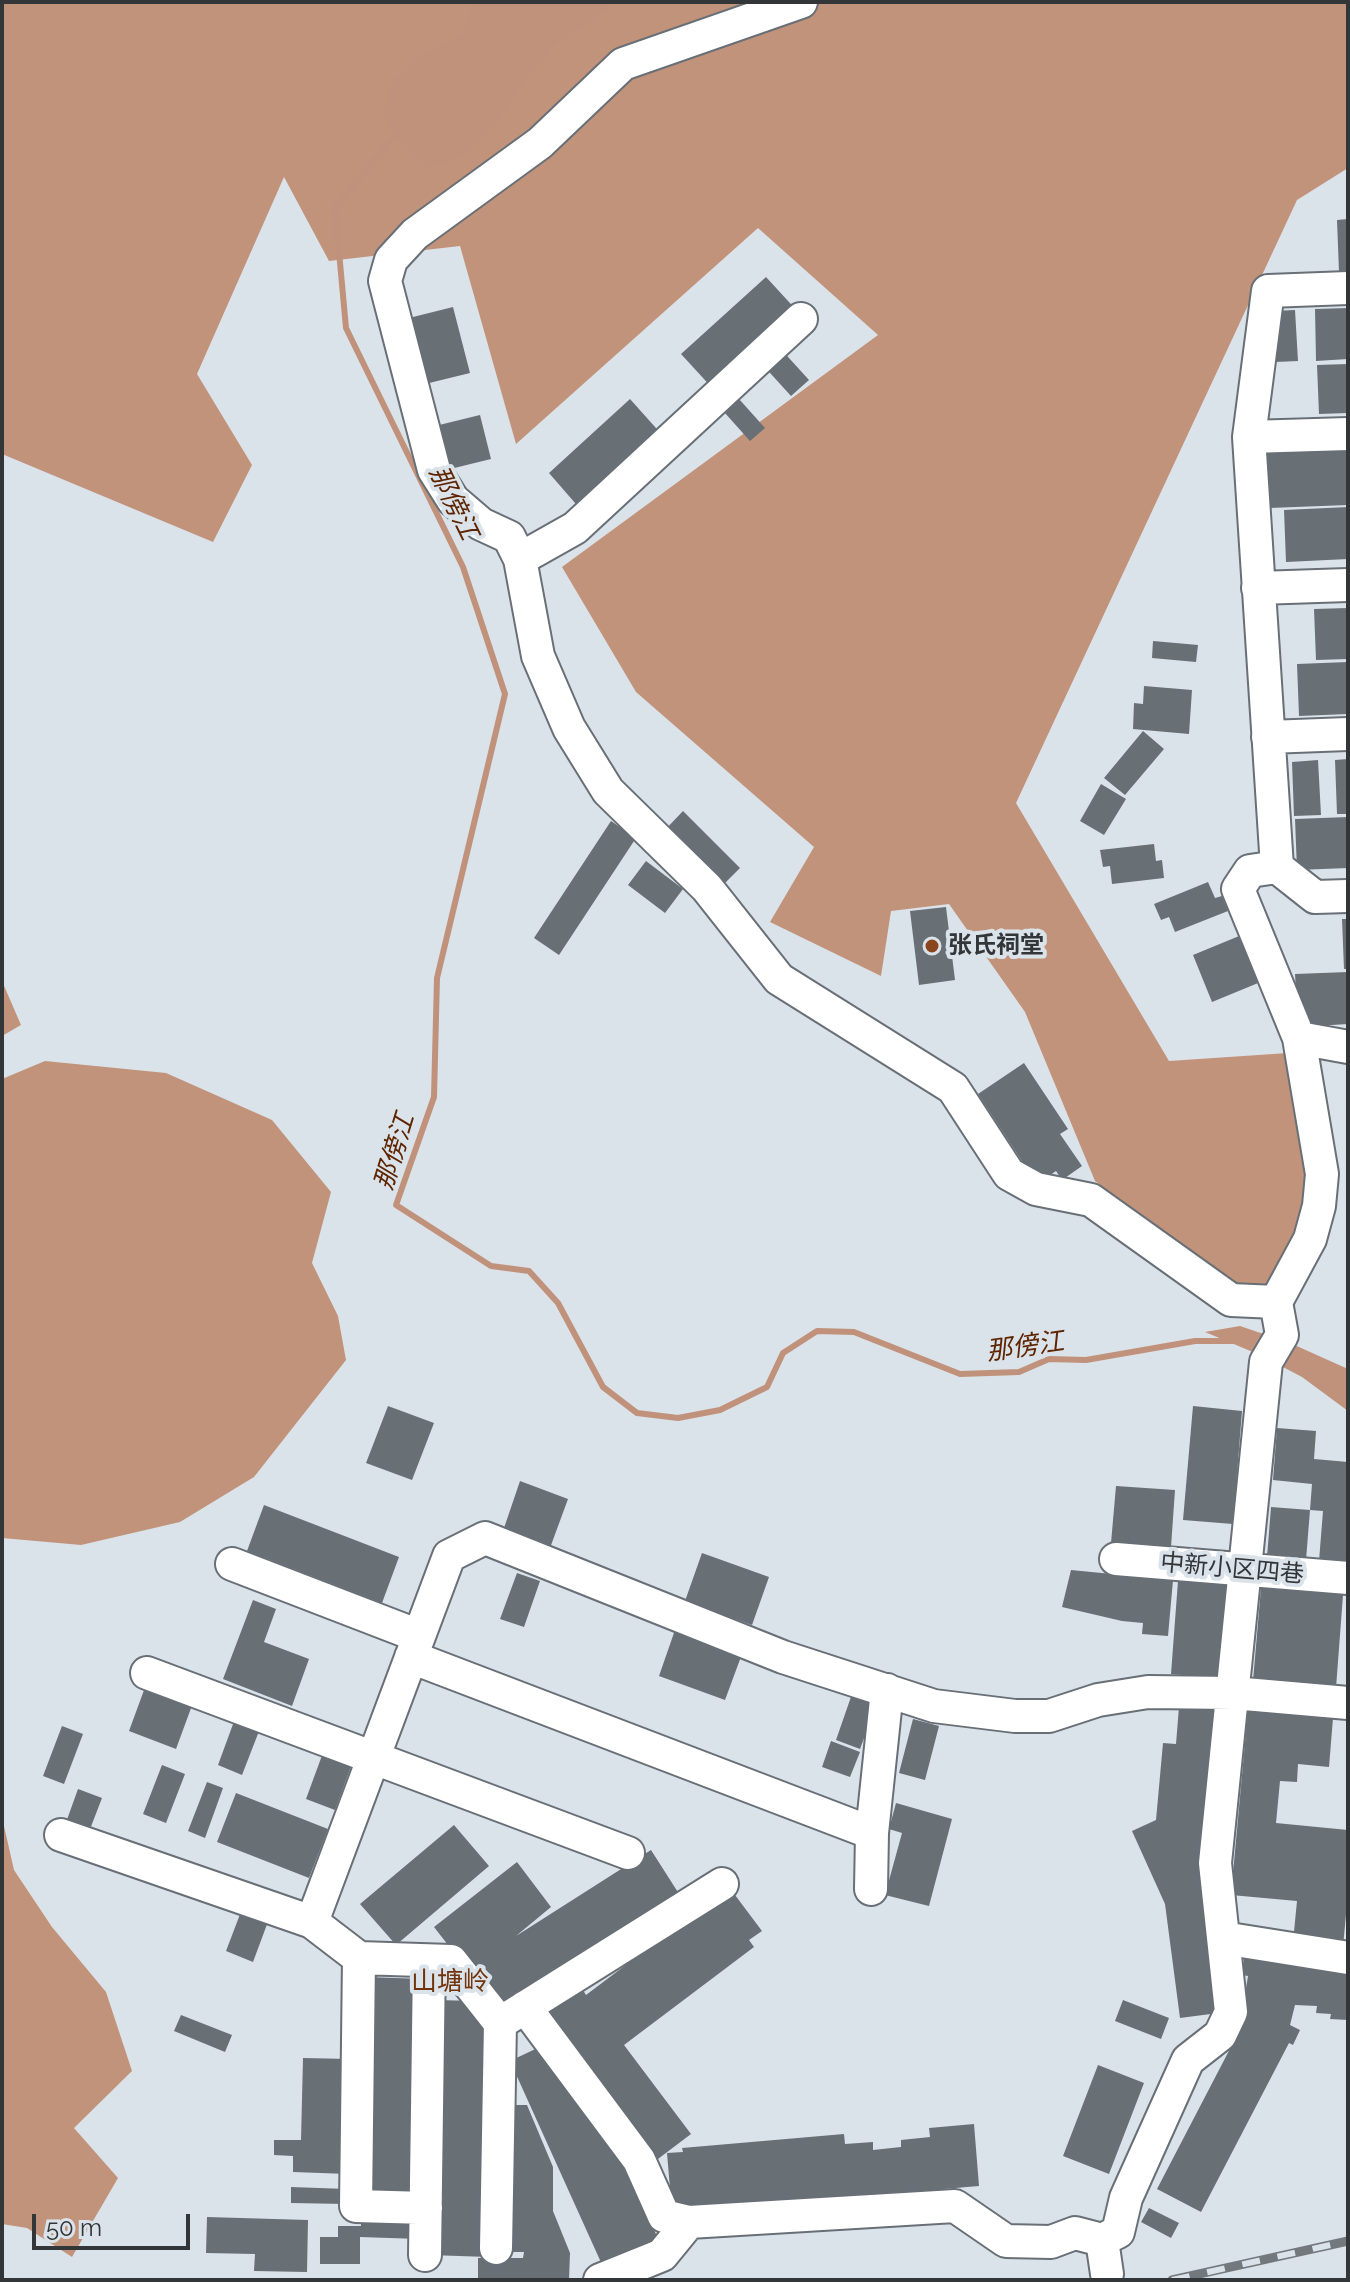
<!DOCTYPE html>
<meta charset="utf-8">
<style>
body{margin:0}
#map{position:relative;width:1350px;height:2282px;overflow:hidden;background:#dbe3ea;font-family:Raleway,sans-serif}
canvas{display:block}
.frame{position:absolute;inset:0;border:4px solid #333639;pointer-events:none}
.scale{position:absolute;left:32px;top:2214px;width:158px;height:36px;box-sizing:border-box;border:4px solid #333639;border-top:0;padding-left:10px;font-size:24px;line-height:28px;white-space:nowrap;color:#333639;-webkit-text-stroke:6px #dbe3ea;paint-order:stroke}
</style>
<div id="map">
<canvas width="1350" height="2282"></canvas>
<div class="frame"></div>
<div class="scale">50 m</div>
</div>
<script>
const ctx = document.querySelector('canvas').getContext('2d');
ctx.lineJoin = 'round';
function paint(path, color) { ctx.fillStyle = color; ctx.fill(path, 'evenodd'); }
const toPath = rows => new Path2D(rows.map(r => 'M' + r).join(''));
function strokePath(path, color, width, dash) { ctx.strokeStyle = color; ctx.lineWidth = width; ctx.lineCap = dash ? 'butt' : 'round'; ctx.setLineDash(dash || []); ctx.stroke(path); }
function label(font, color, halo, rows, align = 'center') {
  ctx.font = font + ' Raleway,"Noto Sans SC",sans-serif'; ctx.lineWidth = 8; ctx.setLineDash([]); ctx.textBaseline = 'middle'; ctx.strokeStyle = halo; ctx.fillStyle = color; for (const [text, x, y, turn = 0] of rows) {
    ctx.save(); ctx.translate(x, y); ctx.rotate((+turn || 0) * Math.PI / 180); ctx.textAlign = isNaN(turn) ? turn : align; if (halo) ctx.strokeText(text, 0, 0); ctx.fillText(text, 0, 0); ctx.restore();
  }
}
paint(toPath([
 [2,2,1348,2,1348,168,1297,200,1016,803,1169,1061,1288,1053,1314,1162,1286,1269,1243,1302,1095,1181,1025,1012,949,904,891,911,881,976,770,922,814,847,636,692,562,567,878,335,758,228,516,444,460,246,329,261,284,177,197,374,252,465,213,542,2,454],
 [2,981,21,1025,2,1036],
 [45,1061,166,1073,272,1120,331,1192,312,1263,338,1316,346,1360,254,1477,180,1522,81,1545,2,1538,2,1079],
 [2,1817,14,1870,52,1927,106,1992,132,2071,74,2128,118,2178,72,2257,27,2228,2,2224]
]), '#c2937b');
paint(toPath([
 [473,2,617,2,556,44,529,74,503,114,464,155,442,166,427,167,393,132,384,115,391,83,420,57,462,34],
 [1240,1326,1290,1343,1348,1369,1348,1411,1302,1377,1260,1355,1205,1332]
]), '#c1927b');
strokePath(toPath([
 [399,131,335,208,346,328,463,567,505,694,437,978,434,1097,396,1205,491,1266,529,1271,558,1303,603,1387,637,1413,678,1418,720,1410,767,1387,783,1353,817,1331,854,1332,960,1374,1019,1372,1049,1359,1086,1360,1195,1341,1232,1341]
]), '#c1927b', 6);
paint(toPath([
 [1348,219,1348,271,1339,272,1337,220],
 [766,277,800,314,715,391,681,354],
 [453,307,470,373,421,385,405,319],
 [1348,308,1348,359,1316,361,1315,309],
 [1295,310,1298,361,1275,362,1273,311],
 [779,347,809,380,791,396,761,363],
 [1348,364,1348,413,1319,414,1317,365],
 [731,390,765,428,750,441,716,403],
 [630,399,664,437,582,511,549,473],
 [480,415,491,459,442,471,431,427],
 [1348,449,1348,505,1269,508,1267,452],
 [1348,507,1348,559,1286,562,1284,510],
 [1348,608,1348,659,1316,660,1314,609],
 [1153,641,1198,645,1196,662,1152,658],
 [1348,662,1348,714,1299,716,1297,664],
 [1144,686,1192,690,1189,734,1133,729,1134,703,1143,704],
 [1143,731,1164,749,1125,795,1104,778],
 [1348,759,1348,814,1337,814,1335,760],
 [1318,760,1321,815,1294,816,1292,762],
 [1101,784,1126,799,1104,835,1080,821],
 [683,811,740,868,719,889,663,832],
 [1348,817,1348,868,1297,870,1295,819],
 [611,821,636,838,559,955,534,938],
 [1154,844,1156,861,1162,860,1164,878,1112,884,1110,866,1103,867,1100,850],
 [646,861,683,889,665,913,628,885],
 [1208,882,1215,898,1222,896,1228,911,1175,932,1169,917,1161,920,1154,904],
 [946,907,955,980,919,985,910,911],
 [1342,919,1348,919,1348,969,1344,969],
 [1244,934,1263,981,1212,1002,1193,955],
 [1348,972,1348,1024,1316,1026,1305,1019,1297,1009,1295,974],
 [1024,1063,1068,1129,1060,1134,1082,1166,1062,1180,1056,1171,1037,1184,978,1094],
 [388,1406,434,1423,412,1480,366,1463],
 [1193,1406,1242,1411,1233,1524,1183,1520],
 [1277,1428,1316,1431,1314,1459,1348,1462,1346,1563,1319,1561,1323,1511,1310,1510,1312,1484,1273,1480],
 [520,1481,568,1499,550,1548,503,1531],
 [1116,1486,1175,1490,1171,1547,1111,1543],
 [264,1505,399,1557,382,1603,247,1551],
 [1271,1507,1310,1510,1306,1560,1267,1557],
 [702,1553,769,1577,752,1625,685,1601],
 [1071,1570,1173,1580,1168,1636,1142,1634,1143,1623,1122,1621,1062,1607],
 [517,1573,540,1581,524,1627,500,1619],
 [1178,1581,1228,1585,1220,1678,1171,1674],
 [1261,1588,1343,1595,1336,1688,1253,1681],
 [253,1600,276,1609,264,1642,309,1659,292,1706,223,1679],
 [675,1630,742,1654,725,1700,659,1676],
 [147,1682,194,1700,176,1749,129,1731],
 [852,1694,877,1703,860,1749,836,1740],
 [1179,1707,1217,1710,1202,1899,1211,1898,1226,2012,1180,2018,1165,1904,1132,1831,1156,1820,1163,1743,1176,1744],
 [1248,1710,1333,1718,1329,1767,1298,1764,1297,1782,1280,1781,1276,1823,1348,1830,1348,1893,1343,1947,1293,1942,1297,1901,1231,1895],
 [236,1716,261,1726,242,1775,218,1765],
 [913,1719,939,1726,925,1780,899,1773],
 [62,1726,83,1734,64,1784,43,1776],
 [831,1741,860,1752,850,1777,822,1767],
 [324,1750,353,1761,335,1810,306,1799],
 [162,1765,185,1774,166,1823,143,1814],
 [207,1782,223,1788,205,1838,188,1831],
 [78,1789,102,1798,87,1837,64,1828],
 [236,1793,328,1829,309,1878,217,1842],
 [896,1803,952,1819,929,1906,885,1895,902,1833,889,1829],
 [454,1825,489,1866,396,1945,360,1904],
 [651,1850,681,1897,501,2013,434,1927,517,1862,551,1907,516,1936],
 [729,1887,762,1931,749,1940,754,1947,624,2045,691,2134,650,2165,540,2019,581,1987,586,1995],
 [242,1909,269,1919,253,1962,226,1951],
 [1246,1949,1348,1970,1348,2020,1330,2019,1331,2014,1316,2013,1317,2006,1295,2005,1290,2025,1300,2030,1293,2045,1289,2043,1201,2212,1157,2189,1245,2020,1240,2017,1248,2002,1244,2001,1248,1976,1241,1975],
 [366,1977,424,1979,420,2196,361,2194],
 [435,2000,478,2001,477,2022,493,2022,488,2257,430,2255],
 [1123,2000,1169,2018,1161,2039,1115,2021],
 [181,2015,232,2035,225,2052,174,2031],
 [546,2044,627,2170,660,2243,604,2269,510,2061],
 [303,2058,350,2059,348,2174,293,2172,293,2156,274,2155,274,2140,301,2140],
 [1098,2065,1144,2083,1109,2174,1063,2156],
 [503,2105,527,2105,553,2167,553,2211,570,2253,569,2280,478,2280,478,2258,523,2258,524,2252,501,2252],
 [974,2124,979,2186,672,2212,667,2153,683,2152,682,2148,844,2134,845,2144,873,2142,873,2150,901,2147,901,2140,930,2137,929,2128],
 [291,2187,347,2189,347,2204,291,2203],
 [1149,2208,1179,2223,1171,2238,1141,2222],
 [207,2217,308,2220,307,2272,254,2271,255,2254,206,2253],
 [361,2219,419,2220,419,2239,360,2237,360,2264,320,2264,320,2237,338,2237,338,2226,361,2226]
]), '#686f75');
const minor = toPath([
 [801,2,623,64,540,143,415,234,391,260,385,281,434,470,453,500,481,524,509,537,520,559,538,656,569,728,608,791,707,888,779,979,953,1088,1009,1174,1036,1189,1091,1200,1231,1300,1276,1302],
 [1249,437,1348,434],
 [520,559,575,528,801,319],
 [1258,588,1348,585],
 [1268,737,1348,734],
 [1277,867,1249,437,1268,291,1348,288],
 [1299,1038,1238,889,1250,871,1277,867,1315,897,1348,896],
 [1116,1559,1348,1578],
 [232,1564,419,1636],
 [411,1657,872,1833],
 [147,1673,628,1853],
 [61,1835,312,1922,359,1958,451,1961,500,2023],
 [871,1889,872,1833,887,1690],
 [312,1922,449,1556,485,1538,783,1657,934,1706,1015,1716,1049,1716,1098,1700,1148,1692,1233,1693,1348,1703],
 [1223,1938,1348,1958],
 [359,1958,356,2206,426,2208],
 [525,2007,639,2160,664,2216,689,2222],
 [496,2248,500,2023,722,1884],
 [425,2255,429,1961],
 [1107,2274,1102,2240,1118,2232,1126,2198,1188,2060,1220,2035,1231,2012,1215,1863,1266,1362,1282,1335,1276,1302,1310,1239,1319,1206,1322,1174,1299,1038,1348,1047],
 [600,2280,662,2255,689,2222,955,2206,1006,2241,1051,2242,1075,2233,1102,2240]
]);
strokePath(minor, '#696f76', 36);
strokePath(minor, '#fff', 32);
const rail = toPath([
 [1172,2280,1348,2241]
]);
strokePath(rail, '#73787c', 9);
strokePath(rail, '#dbe3ea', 6, [18]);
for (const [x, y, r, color] of [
 [932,946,8,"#8b451d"]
]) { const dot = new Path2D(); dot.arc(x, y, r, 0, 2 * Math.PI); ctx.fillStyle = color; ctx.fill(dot); strokePath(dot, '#dbe3ea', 3); }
label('bold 24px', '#333639', '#dbe3ea', [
 ["张氏祠堂",948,946]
], 'left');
label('24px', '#333639', '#dbe3ea', [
 ["中新小区四巷",1232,1569,5]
]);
label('italic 26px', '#5e2500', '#dbe3ea', [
 ["那傍江",453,503,64],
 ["那傍江",395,1152,-73],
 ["那傍江",1025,1347,-8]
]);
label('26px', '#72340d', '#dbe3ea', [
 ["山塘岭",450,1982]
]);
</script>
